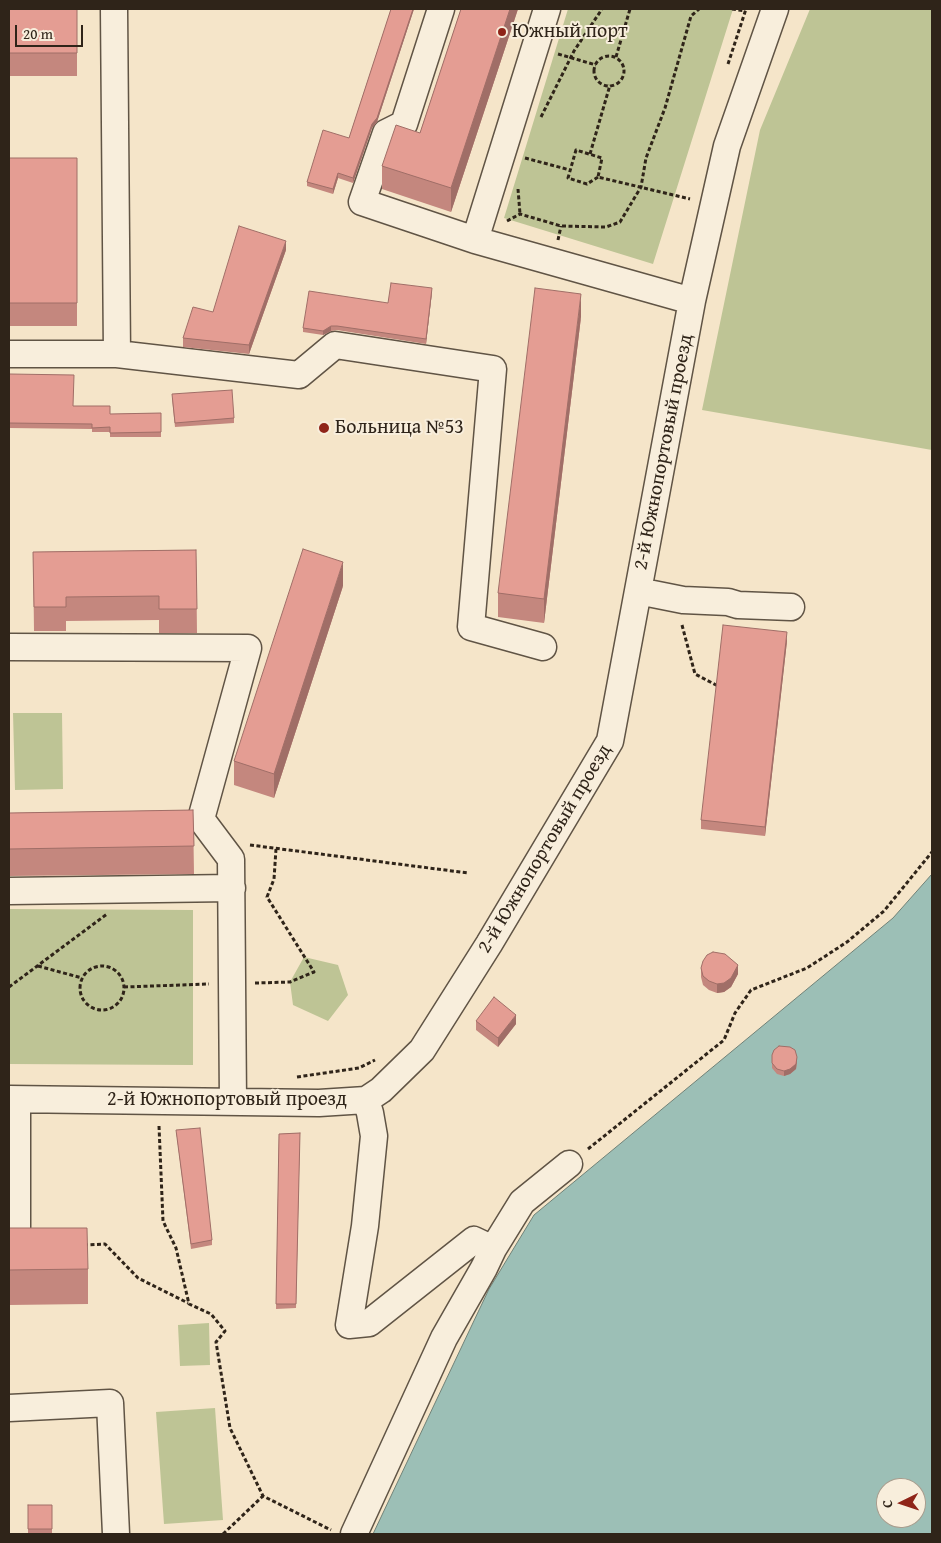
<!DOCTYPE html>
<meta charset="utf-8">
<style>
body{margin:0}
#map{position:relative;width:941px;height:1543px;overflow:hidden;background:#f5e5c9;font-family:"Gentium Book Plus",serif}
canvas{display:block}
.frame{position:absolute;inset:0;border:10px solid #2f2419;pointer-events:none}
.north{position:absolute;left:876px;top:1478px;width:50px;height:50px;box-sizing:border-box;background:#f8eedc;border:1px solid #a89d8e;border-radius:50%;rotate:266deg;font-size:14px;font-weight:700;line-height:20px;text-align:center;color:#2f2419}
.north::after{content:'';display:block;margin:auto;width:18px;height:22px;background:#8f2418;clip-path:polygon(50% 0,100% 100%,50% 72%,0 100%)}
.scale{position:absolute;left:15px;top:25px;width:68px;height:22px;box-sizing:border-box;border:2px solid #2f2419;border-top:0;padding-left:6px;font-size:15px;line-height:18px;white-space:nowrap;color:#2f2419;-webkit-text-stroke:4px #f8eedc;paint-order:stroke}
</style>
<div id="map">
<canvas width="941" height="1543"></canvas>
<div class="frame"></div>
<div class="north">С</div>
<div class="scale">20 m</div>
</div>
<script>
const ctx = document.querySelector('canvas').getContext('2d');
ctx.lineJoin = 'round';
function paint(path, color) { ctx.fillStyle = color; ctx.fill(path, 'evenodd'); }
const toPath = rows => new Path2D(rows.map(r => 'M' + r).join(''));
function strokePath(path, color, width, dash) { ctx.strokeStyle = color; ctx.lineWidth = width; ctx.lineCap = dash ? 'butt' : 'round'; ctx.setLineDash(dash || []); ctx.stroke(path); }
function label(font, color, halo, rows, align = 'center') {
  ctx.font = font + ' "Gentium Book Plus",serif'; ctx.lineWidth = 4; ctx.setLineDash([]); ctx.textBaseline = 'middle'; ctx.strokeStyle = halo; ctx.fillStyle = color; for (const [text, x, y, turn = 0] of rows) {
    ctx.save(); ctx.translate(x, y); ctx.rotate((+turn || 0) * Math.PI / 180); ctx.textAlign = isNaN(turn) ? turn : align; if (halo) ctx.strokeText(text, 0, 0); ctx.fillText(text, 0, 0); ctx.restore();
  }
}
paint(toPath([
 [568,9,733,9,653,264,504,218],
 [810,9,932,9,932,450,702,410,760,130],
 [13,713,62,713,63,789,15,790],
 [9,909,193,910,193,1065,9,1064],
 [304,957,338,965,348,995,328,1021,293,1005,290,982],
 [209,1323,210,1365,180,1366,178,1325],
 [215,1408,223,1520,164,1524,156,1412]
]), '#bec495');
const water = toPath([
 [932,874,932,1534,373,1534,489,1289,534,1215,893,918,932,874],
 [886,1488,916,1488,916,1518,886,1518,886,1488]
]);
paint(water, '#9cbfb6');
strokePath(water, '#708177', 1);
const minor = toPath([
 [114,9,117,354],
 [441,9,404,124,386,133,362,202,475,240],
 [547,9,475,240,692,301],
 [9,354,117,354,299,375,335,345,493,369,471,627,543,647],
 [638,591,683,600,728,602,738,605,791,607],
 [9,647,248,648,201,819],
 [201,819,231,859,233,1102],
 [9,891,232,888],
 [9,1099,319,1103,366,1100,381,1090,422,1050,489,944,610,741,692,301,727,146,775,9],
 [366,1100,370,1113,374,1136,365,1226,349,1325,369,1323,474,1240,493,1249],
 [17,1237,17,1100],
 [9,1408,110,1403,116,1534],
 [354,1534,444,1338,484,1268,493,1249,522,1202,569,1164]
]);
strokePath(minor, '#605445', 29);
strokePath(toPath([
 [732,9,745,11],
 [558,54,596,65],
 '594 71a15 15 0 1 1 30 0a15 15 0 1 1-30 0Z',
 [616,57,630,9],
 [728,64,746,9],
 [541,117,574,51,602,9],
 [590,154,610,85],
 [525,158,570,170],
 [598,177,587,184,568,178,576,150,602,158,598,177,690,199],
 [518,189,520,214],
 [507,221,520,214,561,226,606,227,620,222,641,187,646,158,665,108,691,16,699,9],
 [558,240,561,226],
 [682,625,695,674,718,686],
 [250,845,468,873],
 '80 988a22 22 0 1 1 44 0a22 22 0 1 1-44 0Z',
 [38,966,82,978],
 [255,983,290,982,314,972,267,897,274,879,276,849],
 [9,987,107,914],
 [124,987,209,984],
 [297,1077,359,1068,375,1060],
 [159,1126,163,1221,176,1248,189,1304,211,1314,225,1331,216,1342,230,1428,263,1496,331,1530],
 [588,1149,724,1040,735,1013,751,990,807,968,847,942,884,911,932,852],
 [84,1245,105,1244,138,1278,188,1303],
 [223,1534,263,1496]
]), '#2f2419', 3, [4, 2.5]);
strokePath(minor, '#f8eedc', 26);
paint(toPath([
 [9,9,77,9,77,76,9,76],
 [391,9,414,9,377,122,372,128,353,183,338,178,333,194,307,186,307,182,349,138],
 [461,9,518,9,451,212,382,189,382,166,420,133],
 [9,158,77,158,77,326,9,326],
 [286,250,249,354,183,347,183,338],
 [432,292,426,344,337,330,331,331,323,335,303,332,303,328,388,303],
 [581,317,544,623,498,617,498,593],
 [9,374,73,406,110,414,161,413,161,437,110,437,110,432,92,432,92,429,9,428],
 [172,398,234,418,234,423,175,427],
 [196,550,197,633,159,633,159,620,66,621,66,631,34,631,33,552],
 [343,586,274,798,234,785,234,761],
 [787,641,765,836,701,829,701,820],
 [193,810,194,874,9,876,9,813],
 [701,968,738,974,731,987,724,992,717,993,709,990,703,985,701,977],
 [476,1021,516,1024,498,1047,476,1030],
 [772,1055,797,1061,796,1069,790,1074,784,1076,777,1074,772,1068],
 [176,1130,212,1240,212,1245,191,1249],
 [300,1133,296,1308,276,1309,279,1134],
 [9,1228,88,1269,88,1304,9,1305],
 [28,1505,52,1505,52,1534,28,1533]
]), '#c4877e');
paint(toPath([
 [413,9,414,9,377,122,372,128,353,183,353,178],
 [510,9,518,9,451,212,451,188],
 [338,173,338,178,333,194,333,189],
 [286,241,286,250,249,354,249,345],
 [432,288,432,292,426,344,426,339],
 [581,294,581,317,544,623,544,599],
 [331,326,331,331,323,335,323,331],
 [343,562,343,586,274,798,274,774],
 [787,632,787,641,765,836,765,827],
 [738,965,738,974,731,987,724,992,717,993,717,984],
 [516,1015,516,1024,498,1047,498,1038],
 [797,1057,797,1061,796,1069,790,1074,784,1076,784,1071]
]), '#a06e67');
const building = toPath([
 [9,9,77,9,77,53,9,53,9,9],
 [391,9,413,9,377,118,372,124,353,178,338,173,333,189,307,182,323,130,349,138,391,9],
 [461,9,510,9,451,188,382,166,396,125,420,133,461,9],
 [9,158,77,158,77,303,9,303,9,158],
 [239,226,286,241,249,345,183,338,193,307,213,312,239,226],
 [391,283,432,288,426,339,337,326,331,326,323,331,303,328,309,291,388,303,391,283],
 [535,288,581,294,544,599,498,593,535,288],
 [9,374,74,375,73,406,110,406,110,414,161,413,161,432,110,433,110,427,92,428,92,424,9,423,9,374],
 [232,390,234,418,175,423,172,394,232,390],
 [303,549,343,562,274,774,234,761,303,549],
 [196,550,197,609,159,609,159,596,66,597,66,607,34,607,33,552,196,550],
 [723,625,787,632,765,827,701,820,723,625],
 [193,810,194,846,9,849,9,813,193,810],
 [713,952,725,954,738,965,731,978,724,983,717,984,709,981,703,976,701,968,703,961,707,955,713,952],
 [494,997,516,1015,498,1038,476,1021,494,997],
 [779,1046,790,1047,795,1050,797,1057,796,1064,790,1069,784,1071,777,1069,772,1063,772,1055,774,1050,779,1046],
 [200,1128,212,1240,191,1244,176,1130,200,1128],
 [300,1133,296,1304,276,1304,279,1134,300,1133],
 [9,1228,87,1228,88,1269,9,1270,9,1228],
 [28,1505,52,1505,52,1529,28,1529,28,1505]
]);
paint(building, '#e49d93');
strokePath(building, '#a06e67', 1);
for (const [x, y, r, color] of [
 [502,32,5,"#8f2418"],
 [324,428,6,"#8f2418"]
]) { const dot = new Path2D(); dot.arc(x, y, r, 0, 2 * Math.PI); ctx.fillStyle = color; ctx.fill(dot); strokePath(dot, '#f8eedc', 2); }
label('20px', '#2f2419', '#f8eedc', [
 ["Южный порт",512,32],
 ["Больница №53",335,428]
], 'left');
label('20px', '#2f2419', '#f8eedc', [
 ["2-й Южнопортовый проезд",664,452,-79],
 ["2-й Южнопортовый проезд",545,849,-59],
 ["2-й Южнопортовый проезд",227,1100]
]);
</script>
